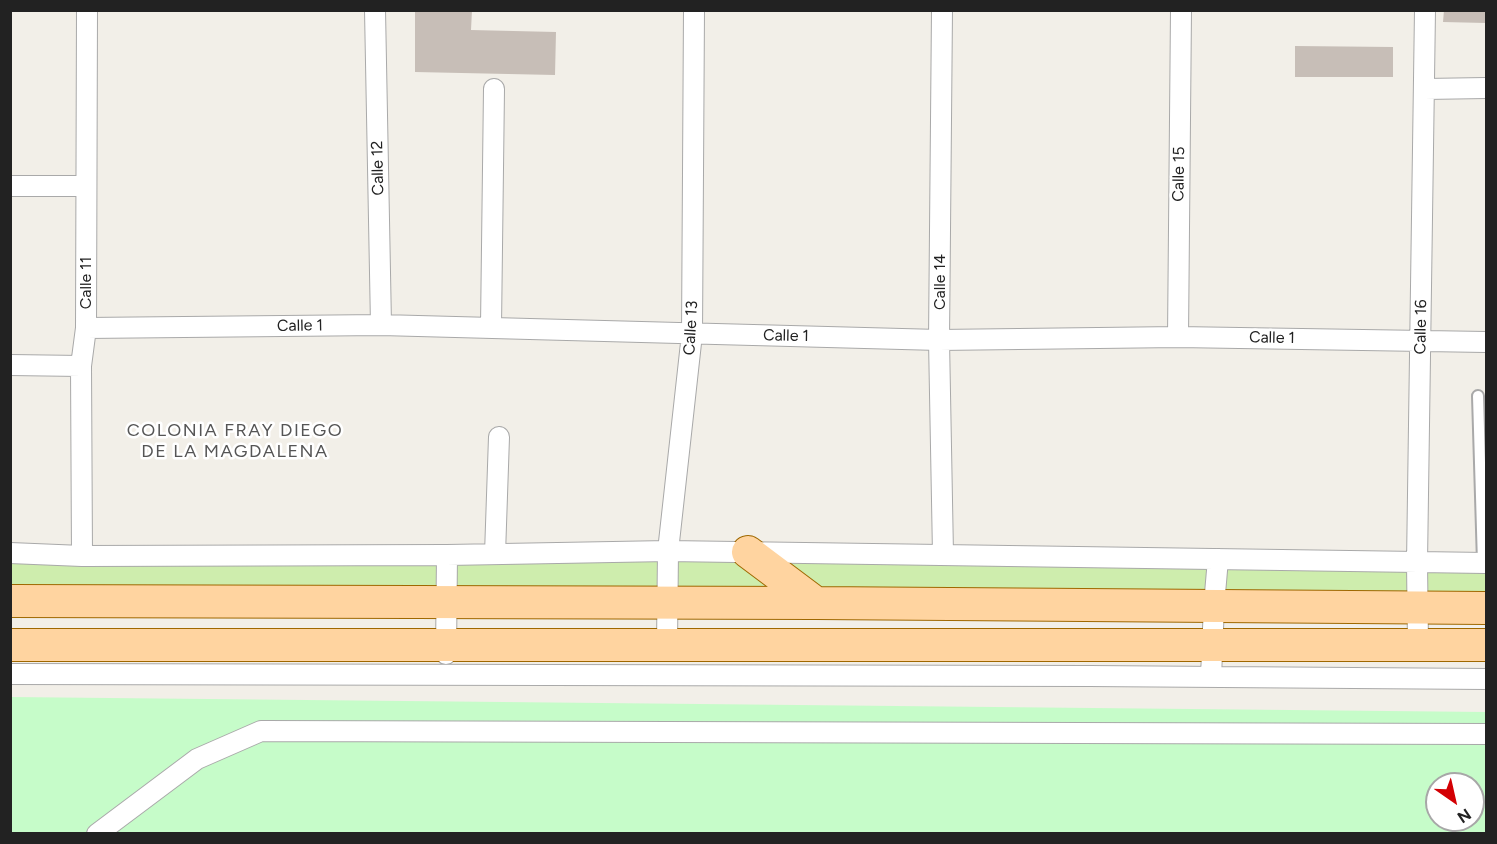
<!DOCTYPE html>
<style>
body{margin:0}
#map{position:relative;width:1497px;height:844px;overflow:hidden;background:#f2efe8;font-family:Figtree,sans-serif}
canvas{display:block}
.frame{position:absolute;inset:0;border:12px solid #222;pointer-events:none}
.north{position:absolute;left:1425px;top:772px;width:60px;height:60px;box-sizing:border-box;background:#fff;border:2px solid #a7a7a7;border-radius:50%;rotate:146deg;font-size:16px;font-weight:700;line-height:24px;text-align:center;color:#222}
.north::after{content:'';display:block;margin:auto;width:21px;height:27px;background:#d30004;clip-path:polygon(50% 0,100% 100%,50% 72%,0 100%)}
</style>
<div id="map">
<canvas width="1497" height="844"></canvas>
<div class="frame"></div>
<div class="north">N</div>
</div>
<script>
const ctx = document.querySelector('canvas').getContext('2d');
ctx.lineJoin = 'round';
function paint(path, color) { ctx.fillStyle = color; ctx.fill(path, 'evenodd'); }
const toPath = rows => new Path2D(rows.map(r => 'M' + r).join(''));
function strokePath(path, color, width, dash) { ctx.strokeStyle = color; ctx.lineWidth = width; ctx.lineCap = dash ? 'butt' : 'round'; ctx.setLineDash(dash || []); ctx.stroke(path); }
function label(font, color, halo, rows, align = 'center') {
  ctx.font = font + ' Figtree,sans-serif'; ctx.lineWidth = 5; ctx.setLineDash([]); ctx.textBaseline = 'middle'; ctx.strokeStyle = halo; ctx.fillStyle = color; for (const [text, x, y, turn = 0] of rows) {
    ctx.save(); ctx.translate(x, y); ctx.rotate((+turn || 0) * Math.PI / 180); ctx.textAlign = isNaN(turn) ? turn : align; if (halo) ctx.strokeText(text, 0, 0); ctx.fillText(text, 0, 0); ctx.restore();
  }
}
paint(toPath([
 [11,553,439,557,436,586,11,587],
 [453,559,661,560,659,587,454,591],
 [676,559,744,560,785,590,677,589],
 [774,560,1486,566,1486,593,813,590]
]), '#ceedad');
paint(toPath([
 [11,697,1486,712,1486,833,11,834],
 [1437,784,1473,784,1473,820,1437,820]
]), '#c6fcc9');
paint(toPath([
 [415,10,472,10,471,30,556,32,555,75,415,72],
 [1444,10,1486,10,1486,23,1443,22],
 [1295,46,1393,47,1393,77,1295,77]
]), '#c7beb7');
const lane = toPath([
 [1478,396,1483,563]
]);
const street = toPath([
 [375,10,381,325],
 [942,10,939,340,943,554],
 [1425,89,1486,88],
 [10,186,86,186],
 [491,326,494,89],
 [86,328,381,325,939,340,1178,337,1486,342],
 [1178,337,1181,10],
 [10,365,81,366],
 [10,553,82,556,447,555,668,551,1486,563],
 [495,554,499,437],
 [82,556,81,366,86,328,87,10],
 [1418,644,1417,563,1425,10],
 [667,645,668,551,692,334,694,10],
 [446,654,447,555],
 [10,674,1089,676,1486,679],
 [1211,677,1214,605,1218,559],
 [97,834,197,759,261,731,1486,734]
]);
const primary = toPath([
 [748,552,816,603],
 [10,601,816,603,1486,608],
 [10,645,1486,645]
]);
strokePath(lane, '#a9a9a9', 14);
strokePath(street, '#a9a9a9', 22);
strokePath(primary, '#9f6800', 34);
strokePath(lane, '#fff', 10);
strokePath(street, '#fff', 20);
strokePath(primary, '#ffd4a0', 32);
label('16px', '#222', '#fff', [
 ["Calle 12",378,168,-91],
 ["Calle 15",1179,174,-89],
 ["Calle 14",940,282,-90],
 ["Calle 11",86,283,-90],
 ["Calle 1",300,326,-1],
 ["Calle 16",1421,327,-89],
 ["Calle 13",691,328,-87],
 ["Calle 1",786,336,1],
 ["Calle 1",1272,338,1]
]);
ctx.letterSpacing = '1.5px';
label('18px', '#555', '#fff', [
 ["COLONIA FRAY DIEGO",235,431],
 ["DE LA MAGDALENA",235,452]
]);
ctx.letterSpacing = '0px';
</script>
